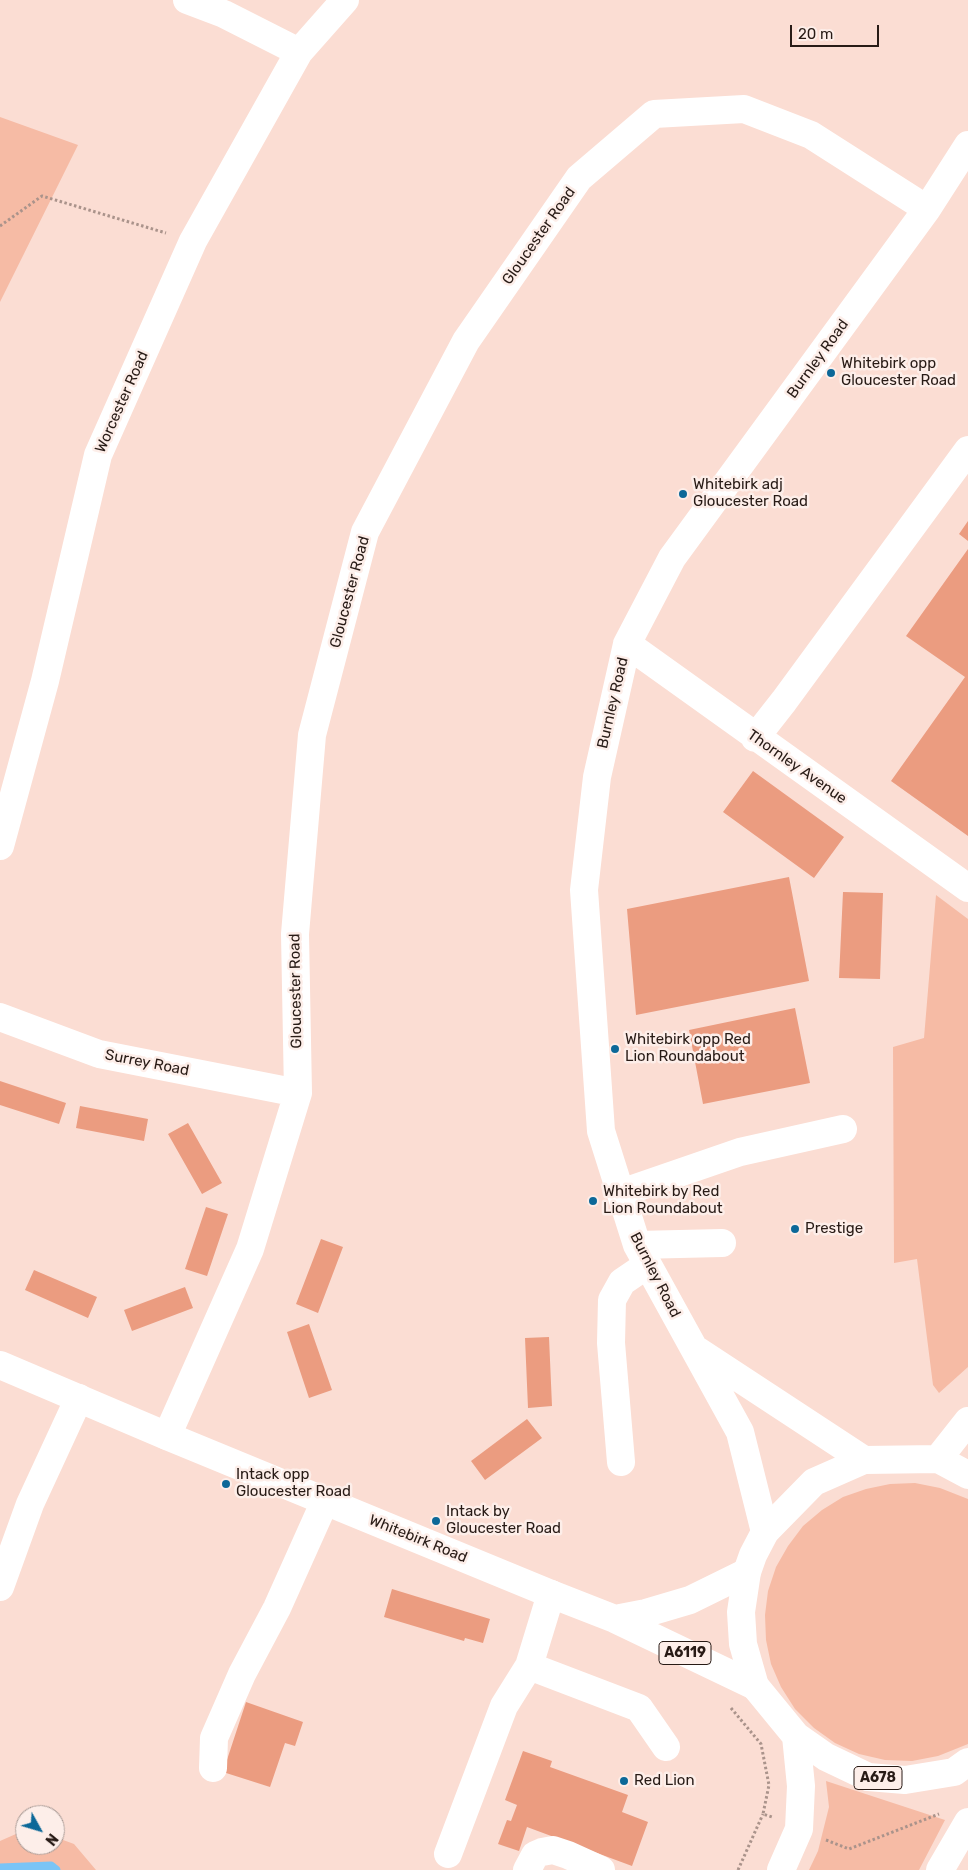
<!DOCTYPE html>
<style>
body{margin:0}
#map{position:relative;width:968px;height:1870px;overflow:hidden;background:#fbddd3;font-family:Rubik,sans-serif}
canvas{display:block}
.north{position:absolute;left:15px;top:1805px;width:50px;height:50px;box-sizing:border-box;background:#fdeee9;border:1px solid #a89a95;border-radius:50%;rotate:129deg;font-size:14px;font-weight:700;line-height:20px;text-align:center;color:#281b16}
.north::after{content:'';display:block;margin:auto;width:18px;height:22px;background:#0c6898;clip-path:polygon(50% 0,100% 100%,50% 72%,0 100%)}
.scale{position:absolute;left:790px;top:25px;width:89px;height:22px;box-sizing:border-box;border:2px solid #281b16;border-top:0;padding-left:6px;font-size:15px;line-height:18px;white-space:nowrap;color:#281b16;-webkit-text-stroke:4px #fdeee9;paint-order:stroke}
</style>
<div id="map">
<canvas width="968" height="1870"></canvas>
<div class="north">N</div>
<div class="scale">20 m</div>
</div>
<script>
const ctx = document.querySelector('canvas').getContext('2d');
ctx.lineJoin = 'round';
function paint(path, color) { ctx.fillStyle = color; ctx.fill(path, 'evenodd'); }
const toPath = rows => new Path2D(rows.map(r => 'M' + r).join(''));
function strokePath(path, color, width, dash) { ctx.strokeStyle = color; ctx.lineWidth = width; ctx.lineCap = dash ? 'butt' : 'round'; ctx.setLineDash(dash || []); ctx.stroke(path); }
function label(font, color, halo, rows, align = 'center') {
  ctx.font = font + ' Rubik,sans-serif'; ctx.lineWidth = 5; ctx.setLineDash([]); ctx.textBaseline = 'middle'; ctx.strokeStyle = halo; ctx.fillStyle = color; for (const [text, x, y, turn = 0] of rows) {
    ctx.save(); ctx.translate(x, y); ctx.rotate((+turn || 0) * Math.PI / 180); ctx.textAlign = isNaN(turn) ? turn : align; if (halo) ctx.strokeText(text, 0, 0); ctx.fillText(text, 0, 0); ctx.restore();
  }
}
paint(toPath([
 [0,117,78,145,0,302],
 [936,895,968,919,968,1367,939,1393,933,1385,917,1259,894,1263,893,1047,924,1038],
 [915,1483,940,1488,968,1499,968,1744,938,1756,912,1761,885,1760,859,1754,835,1743,814,1728,795,1709,781,1687,771,1664,766,1640,765,1615,768,1591,776,1567,788,1546,803,1526,822,1510,843,1497,866,1489,890,1484],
 [826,1781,945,1820,919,1870,809,1870,818,1851,829,1807],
 [25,1830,25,1845,55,1845,55,1837,74,1844,96,1870,0,1870,0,1841]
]), '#f6bba5');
strokePath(toPath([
 [0,1868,51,1866,56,1870]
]), '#7ac4f6', 9);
paint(toPath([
 [968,521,968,541,959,534],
 [968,549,968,836,891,781,965,677,906,636],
 [753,771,844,837,814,878,723,812],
 [789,877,809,981,636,1015,627,909],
 [843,892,883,893,880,979,839,978],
 [795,1008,810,1083,703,1104,689,1030],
 [0,1081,66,1103,59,1124,0,1105],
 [80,1106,148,1119,144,1141,76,1128],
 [188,1123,222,1183,202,1194,168,1134],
 [206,1207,228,1214,207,1276,185,1269],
 [321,1239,343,1247,318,1313,296,1304],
 [34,1270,97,1297,88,1318,25,1290],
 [185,1287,193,1308,132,1331,124,1310],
 [309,1324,332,1390,309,1398,287,1332],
 [549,1337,552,1406,528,1408,525,1338],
 [527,1419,542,1438,485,1480,471,1461],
 [392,1589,490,1619,483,1643,465,1638,464,1641,384,1617],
 [246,1702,303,1722,295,1746,285,1743,270,1787,223,1772],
 [523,1751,552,1761,550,1767,628,1795,622,1812,648,1822,632,1866,527,1827,519,1851,498,1844,507,1820,511,1821,517,1805,505,1800]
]), '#eb9c80');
strokePath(toPath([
 [0,226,42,196,166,233],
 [731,1708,761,1744,769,1785,763,1814,772,1817],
 [826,1840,849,1849,939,1814],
 [738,1870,763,1814]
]), '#aa938b', 3, [2.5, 2.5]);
strokePath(toPath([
 [187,0,224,14,299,52],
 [627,644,968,888],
 [755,738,784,701,968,450],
 [0,846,45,681,98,455,193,241,299,52,345,0],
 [0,1017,99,1054,298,1093],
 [621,1193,740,1152,843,1129],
 [637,1245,722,1243],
 [698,1351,864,1460],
 [167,1436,250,1249,298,1093,295,934,312,735,365,532,466,341,579,178,654,114,744,109,811,135,927,209],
 [621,1462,611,1343,612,1300,622,1282,647,1265],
 [765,1532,740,1432,637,1245,601,1131,584,890,597,777,627,644,672,558,927,209,968,145],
 [0,1587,30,1504,79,1398],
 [551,1594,529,1666,639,1708,666,1747],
 [213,1768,214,1738,242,1674,277,1608,325,1501],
 [448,1854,504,1706,529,1666],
 [527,1870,535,1855,542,1852,553,1850,568,1855,601,1870]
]), '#fff', 28);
strokePath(toPath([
 [0,1365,167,1436,551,1594,615,1619,755,1686],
 [615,1619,646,1613,690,1600,747,1572]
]), '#fff', 28);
strokePath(toPath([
 [938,1459,968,1421],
 [968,1475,938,1459,864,1460,814,1482,765,1532,753,1555,747,1572,741,1612,743,1644,755,1686,796,1736,826,1757,868,1777,905,1780,954,1772,968,1762],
 [781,1870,799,1829,801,1786,796,1736],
 [940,1870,968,1822]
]), '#fff', 28);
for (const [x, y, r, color] of [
 [831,373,5,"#0c6898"],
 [683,494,5,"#0c6898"],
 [615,1049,5,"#0c6898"],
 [593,1201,5,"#0c6898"],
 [795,1229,5,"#0c6898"],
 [226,1484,5,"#0c6898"],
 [436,1521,5,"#0c6898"],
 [624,1781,5,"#0c6898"]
]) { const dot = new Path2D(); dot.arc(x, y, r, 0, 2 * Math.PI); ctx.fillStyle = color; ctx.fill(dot); strokePath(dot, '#fdeee9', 2); }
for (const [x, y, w] of [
 [685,1653,52],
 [878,1778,48]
]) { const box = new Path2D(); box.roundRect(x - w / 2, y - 11.5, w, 23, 4); ctx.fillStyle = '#fdeee9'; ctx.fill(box); strokePath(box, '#281b16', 1); }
label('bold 14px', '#281b16', null, [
 ["A6119",685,1653],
 ["A678",878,1778]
]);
label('15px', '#281b16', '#fdeee9', [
 ["Gloucester Road",539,236,-55],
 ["Burnley Road",818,359,-54],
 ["Worcester Road",122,402,-66],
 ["Gloucester Road",350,592,-75],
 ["Burnley Road",613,703,-77],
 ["Thornley Avenue",797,767,35],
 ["Gloucester Road",296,991,-91],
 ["Surrey Road",147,1063,11],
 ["Burnley Road",655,1275,63],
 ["Whitebirk Road",418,1539,22]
]);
label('15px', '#281b16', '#fdeee9', [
 ["Whitebirk opp",841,364],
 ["Gloucester Road",841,381],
 ["Whitebirk adj",693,485],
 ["Gloucester Road",693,502],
 ["Whitebirk opp Red",625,1040],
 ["Lion Roundabout",625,1057],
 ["Whitebirk by Red",603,1192],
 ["Lion Roundabout",603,1209],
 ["Prestige",805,1229],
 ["Intack opp",236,1475],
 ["Gloucester Road",236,1492],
 ["Intack by",446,1512],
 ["Gloucester Road",446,1529],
 ["Red Lion",634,1781]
], 'left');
</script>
